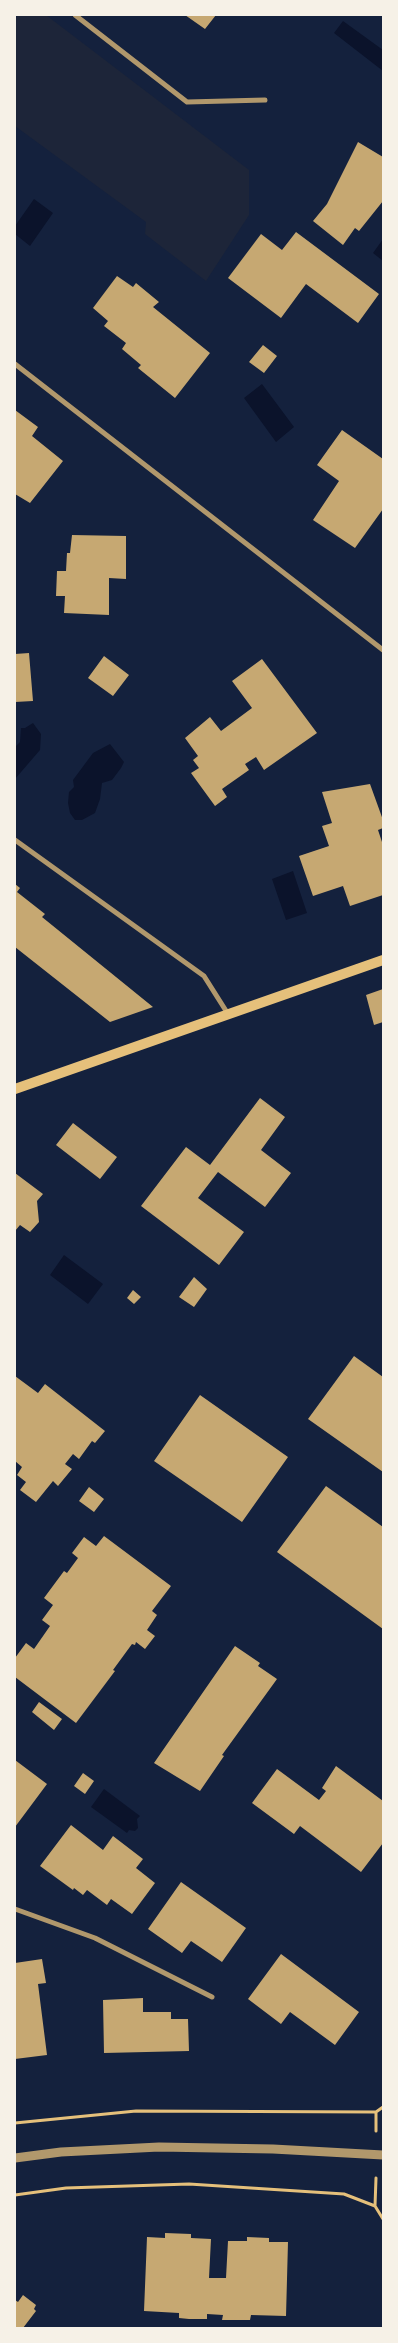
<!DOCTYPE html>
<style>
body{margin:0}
#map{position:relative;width:398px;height:2343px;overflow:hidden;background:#14213d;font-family:"Noto Sans",sans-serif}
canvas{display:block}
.frame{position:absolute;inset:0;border:16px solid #f6f1e7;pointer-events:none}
</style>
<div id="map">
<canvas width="398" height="2343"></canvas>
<div class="frame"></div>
</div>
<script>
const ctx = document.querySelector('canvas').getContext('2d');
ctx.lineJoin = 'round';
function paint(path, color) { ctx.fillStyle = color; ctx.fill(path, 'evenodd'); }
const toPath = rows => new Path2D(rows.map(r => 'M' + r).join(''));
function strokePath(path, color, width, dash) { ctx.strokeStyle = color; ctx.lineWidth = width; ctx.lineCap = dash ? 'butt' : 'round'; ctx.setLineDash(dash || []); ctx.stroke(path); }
paint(toPath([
 [18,15,46,15,249,170,249,215,206,281,145,234,146,222,15,126,15,19]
]), '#1d2539');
paint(toPath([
 [343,21,383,50,383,71,334,33],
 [34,199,53,213,30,246,15,234,15,226],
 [383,239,383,261,373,253],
 [262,384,294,427,276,442,244,398],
 [33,723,41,734,40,750,15,779,15,747,20,742,21,728,25,728],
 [110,744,124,762,121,768,112,780,102,783,100,799,95,813,82,820,75,820,70,813,68,803,69,792,74,787,73,780,93,753],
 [293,871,307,913,286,920,272,879],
 [64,1255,103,1284,88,1304,50,1275],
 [104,1789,140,1816,137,1819,138,1828,135,1831,129,1830,127,1833,91,1807]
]), '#0b132b');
paint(toPath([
 [185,15,216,15,205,29],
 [358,142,383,157,383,201,359,231,355,228,343,245,313,221,327,204],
 [296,232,379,294,358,323,306,284,281,318,228,278,261,234,282,250],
 [117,276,133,287,136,283,159,302,153,307,210,353,175,398,138,368,141,365,122,349,126,343,104,326,108,321,93,308],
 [263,345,277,356,264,373,249,362],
 [15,410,38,427,32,436,63,461,30,503,15,494],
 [342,430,383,459,383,509,355,548,313,520,339,481,317,465],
 [72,535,126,536,126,579,109,578,109,615,64,613,65,596,56,596,57,571,66,571,67,553,70,553],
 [29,653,33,701,15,702,15,654],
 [104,656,129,675,113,696,88,678],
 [262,659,317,733,264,770,256,757,245,764,249,770,222,789,227,797,215,806,191,773,199,768,193,760,198,756,185,738,210,717,221,731,252,708,232,681],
 [370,784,383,820,383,828,378,830,383,845,383,895,350,906,343,886,313,896,299,856,329,846,322,826,332,823,322,792],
 [15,884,20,888,17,892,45,914,42,917,153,1007,110,1022,15,947],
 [383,989,383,1022,374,1025,366,995],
 [260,1098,285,1117,261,1150,291,1173,265,1207,218,1172,198,1198,244,1232,219,1265,141,1206,186,1147,210,1165],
 [73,1123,117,1157,100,1179,56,1145],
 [15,1173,43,1194,37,1201,39,1222,30,1232,20,1225,15,1231],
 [194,1277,207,1289,194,1307,179,1297],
 [133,1290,141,1297,134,1304,127,1298],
 [354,1356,383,1377,383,1472,308,1419],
 [15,1376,38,1393,45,1384,105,1431,95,1443,92,1441,79,1459,73,1454,65,1464,72,1469,58,1486,53,1481,36,1502,20,1490,26,1482,17,1475,22,1467,15,1461],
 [200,1395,288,1457,242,1522,154,1461],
 [326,1486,383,1527,383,1629,277,1552],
 [89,1487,104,1499,94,1512,79,1501],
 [104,1536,171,1586,152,1611,157,1615,147,1630,155,1636,145,1649,136,1642,135,1645,132,1644,113,1670,115,1671,76,1723,15,1677,15,1658,26,1643,34,1649,50,1626,42,1620,53,1605,44,1598,64,1571,67,1573,78,1558,72,1553,84,1537,96,1546],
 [235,1646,260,1663,258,1666,277,1679,222,1755,224,1756,200,1791,154,1763],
 [39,1702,62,1719,54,1730,32,1712],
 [15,1760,47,1784,15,1827],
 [336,1766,383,1801,383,1843,361,1872,300,1826,294,1834,252,1803,277,1769,319,1800,326,1791,322,1788],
 [83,1773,94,1781,85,1794,74,1786],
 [71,1825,103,1850,113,1836,143,1859,136,1868,155,1883,132,1914,111,1899,107,1905,87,1890,83,1895,74,1888,73,1890,40,1866],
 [181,1882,246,1928,222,1962,191,1941,182,1953,148,1929],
 [281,1954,359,2012,335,2045,290,2012,281,2024,248,1999],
 [42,1959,46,1983,38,1984,47,2055,15,2059,15,1963],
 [143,1998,143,2012,171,2012,171,2019,188,2019,189,2051,104,2053,103,2000],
 [165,2233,191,2234,191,2238,211,2239,209,2278,226,2278,228,2241,247,2241,247,2237,269,2238,269,2242,288,2242,286,2316,251,2315,250,2320,222,2320,223,2315,207,2314,207,2319,189,2319,179,2318,179,2313,144,2311,147,2237,165,2238],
 [23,2295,36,2305,34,2309,36,2311,23,2328,15,2328,15,2300,18,2302]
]), '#c6a872');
strokePath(toPath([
 [376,2112,376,2131],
 [376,2112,383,2107],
 [15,2123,136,2111,376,2112],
 [376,2178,375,2206,383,2219],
 [15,2195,66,2188,189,2184,344,2194,375,2206]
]), '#e5c07b', 3);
strokePath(toPath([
 [75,15,187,102,265,100],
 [15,364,383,650],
 [15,840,204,976,228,1014],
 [15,1909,95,1938,212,1997]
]), '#b1986c', 5);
strokePath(toPath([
 [15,2158,61,2152,159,2147,273,2149,383,2155]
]), '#b1986c', 9);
strokePath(toPath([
 [15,1089,383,960]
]), '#e5c07b', 10);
</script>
